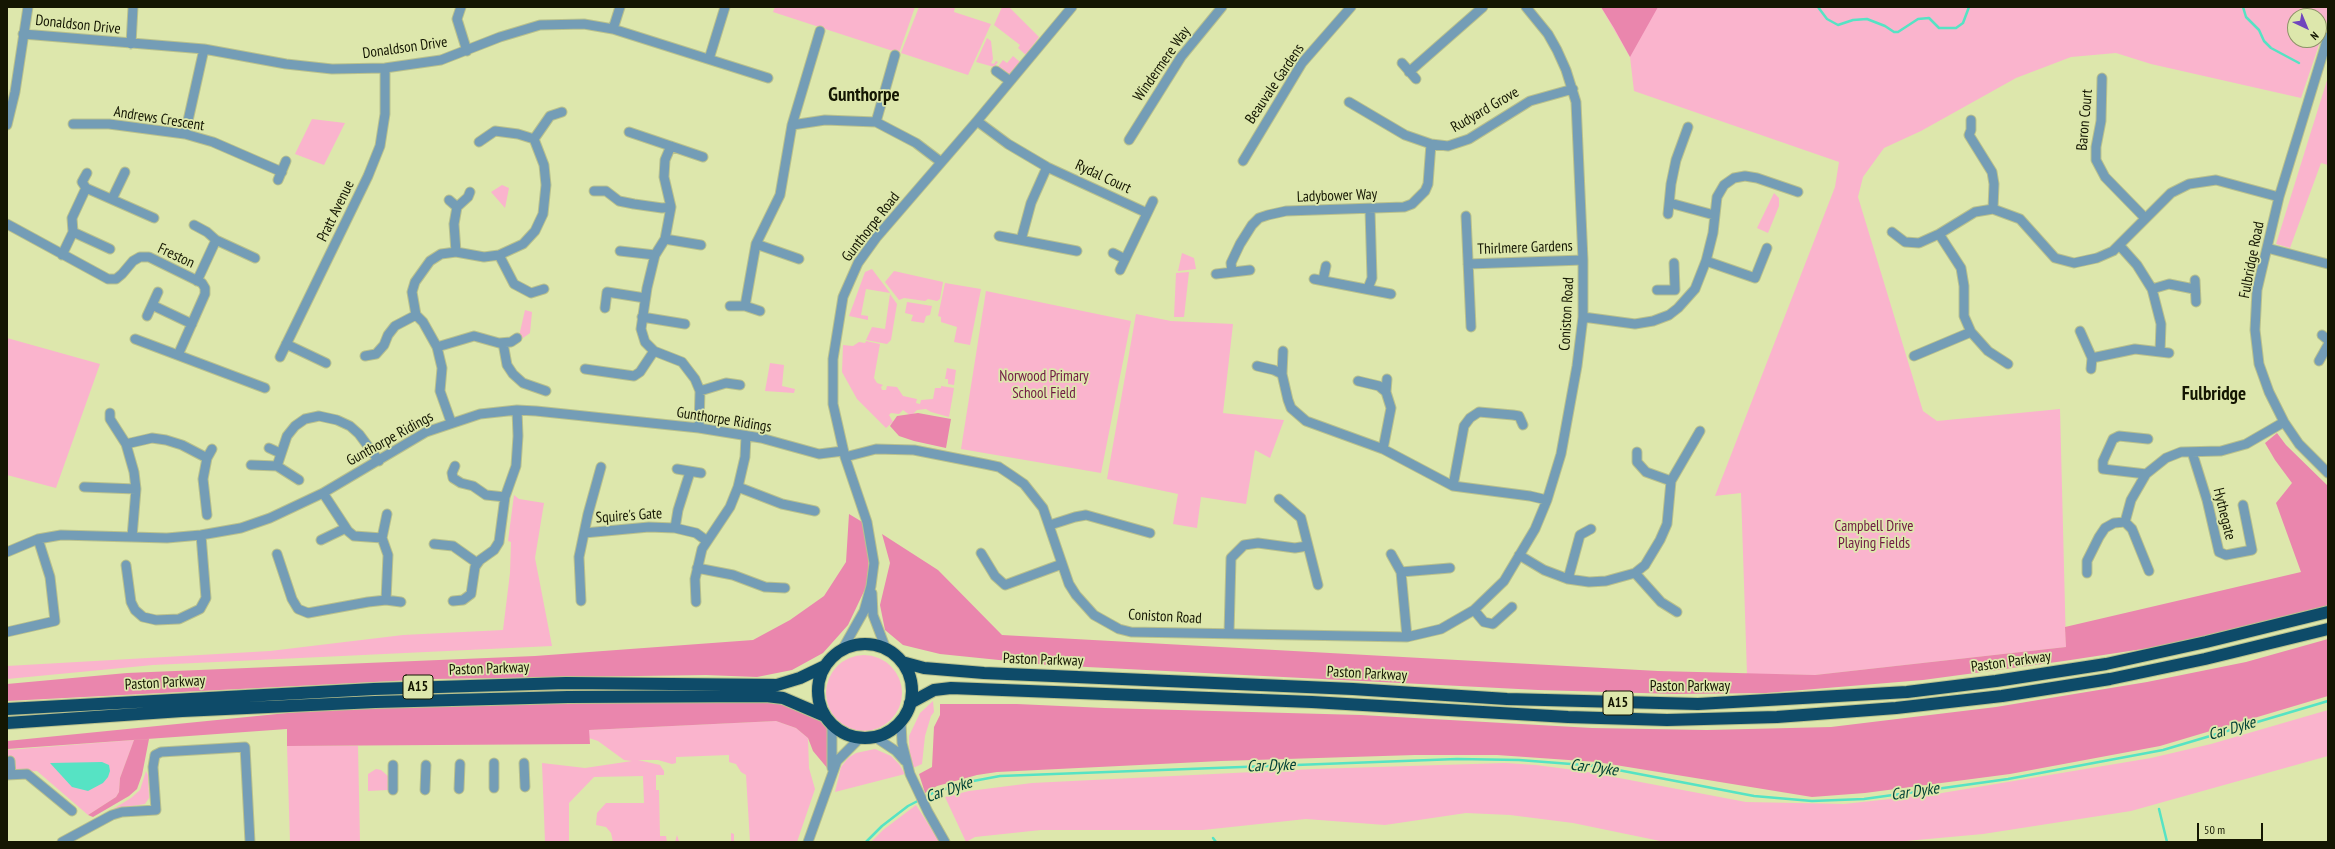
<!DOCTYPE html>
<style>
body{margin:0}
#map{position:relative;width:2335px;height:849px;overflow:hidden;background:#dde7ac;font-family:"PT Sans Narrow",sans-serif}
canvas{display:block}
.frame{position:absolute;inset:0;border:8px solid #141602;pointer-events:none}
.north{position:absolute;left:2287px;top:8px;width:40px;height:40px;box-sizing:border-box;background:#dde7ac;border:1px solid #8d9368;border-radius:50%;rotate:136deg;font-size:11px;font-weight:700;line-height:16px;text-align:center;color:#141602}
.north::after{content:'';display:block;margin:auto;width:14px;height:18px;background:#7045bd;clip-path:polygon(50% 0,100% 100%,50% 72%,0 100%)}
.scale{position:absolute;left:2197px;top:823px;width:66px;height:18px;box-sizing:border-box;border:2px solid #141602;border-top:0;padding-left:5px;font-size:12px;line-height:14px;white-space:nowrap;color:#141602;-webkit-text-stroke:3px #dde7ac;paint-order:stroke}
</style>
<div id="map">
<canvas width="2335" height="849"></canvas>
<div class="frame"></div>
<div class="north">N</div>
<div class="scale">50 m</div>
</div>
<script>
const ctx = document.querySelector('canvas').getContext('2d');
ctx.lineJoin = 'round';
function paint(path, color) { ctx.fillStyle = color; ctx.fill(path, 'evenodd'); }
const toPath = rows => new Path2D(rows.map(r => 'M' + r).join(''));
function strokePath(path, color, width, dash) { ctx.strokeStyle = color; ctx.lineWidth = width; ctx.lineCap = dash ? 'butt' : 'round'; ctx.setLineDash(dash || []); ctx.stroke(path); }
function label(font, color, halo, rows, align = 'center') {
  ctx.font = font + ' "PT Sans Narrow",sans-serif'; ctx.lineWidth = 3.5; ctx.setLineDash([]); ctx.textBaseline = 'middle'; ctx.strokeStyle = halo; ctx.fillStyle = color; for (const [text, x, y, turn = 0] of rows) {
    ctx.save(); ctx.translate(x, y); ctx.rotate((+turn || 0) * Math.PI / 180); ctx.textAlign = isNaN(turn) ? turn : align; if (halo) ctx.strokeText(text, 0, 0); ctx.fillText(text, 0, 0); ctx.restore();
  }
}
paint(toPath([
 [775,7,915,7,899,53,773,12],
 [919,7,955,7,954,12,991,24,968,75,901,53],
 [1002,7,1009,7,1039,37,1026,55,1018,48,1020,45,994,25],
 [1601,7,2328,7,2328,18,2301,98,2151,64,2116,53,2071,57,2016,78,1921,131,1884,148,1863,177,1858,197,1923,411,1937,421,2060,409,2066,647,1815,675,1747,674,1741,493,1715,496,1835,187,1839,162,1634,91,1630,57],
 [2295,16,2319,16,2319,40,2295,40],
 [987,38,991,41,993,59,991,63,994,64,996,61,998,62,994,67,976,62],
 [1013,56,1020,62,1008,77,997,68,1003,60,1007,63],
 [2328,77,2328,165,2321,163,2290,248,2276,244],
 [312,119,345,123,324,165,295,154],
 [502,185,509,188,505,208,491,192],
 [1774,193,1779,198,1779,206,1768,233,1757,228],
 [1182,253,1194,258,1196,269,1178,271],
 [872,269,890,293,866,289,861,315,868,316,868,320,849,316,865,272],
 [894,271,943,282,940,299,937,301,928,299,925,301,904,298,899,300,885,282],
 [1189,272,1184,317,1174,317,1176,273],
 [945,283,981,289,970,345,954,342,957,327,941,322,941,317,938,316],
 [986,291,1131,321,1101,473,961,449],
 [890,294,897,304,891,340,887,344,866,340,872,327,885,329],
 [907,302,932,306,930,315,926,316,924,323,911,321,913,315,905,313],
 [525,310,532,312,530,333,523,338,519,336],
 [1136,314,1171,321,1233,324,1223,413,1284,420,1270,458,1255,450,1246,504,1201,497,1197,528,1173,524,1178,494,1107,479],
 [7,338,100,364,56,488,7,475],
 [866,341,880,344,874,378,877,383,883,385,881,387,882,390,886,390,887,386,897,387,903,396,917,399,916,403,920,404,921,400,933,399,935,388,941,388,941,386,954,388,949,417,931,412,926,409,917,410,911,416,903,410,899,414,891,413,889,415,893,422,886,428,857,399,842,372,843,345,853,346,859,342,865,343],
 [770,363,784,365,782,386,795,389,794,393,765,391],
 [947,368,956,370,954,385,948,384,948,379,945,379],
 [514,495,519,499,544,503,535,558,552,646,153,665,7,679,7,666,270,651,403,635,503,630,510,573,511,542,508,541],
 '826 693a38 38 0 1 1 76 0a38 38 0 1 1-76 0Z',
 [933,701,934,712,931,716,925,736,922,764,913,768,910,760,909,736,920,713],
 [2328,710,2328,756,2131,811,1983,834,1895,842,1665,842,1573,823,1510,815,1466,813,1385,825,1306,819,1203,830,1041,830,975,837,966,842,945,797,969,791,1032,783,1314,769,1505,763,1536,765,1582,771,1746,802,1844,804,1936,794,2151,758,2211,744],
 [776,721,796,728,808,738,809,768,815,789,797,842,750,842,746,775,741,772,736,764,729,762,729,755,676,757,676,763,672,764,658,760,638,760,660,765,664,771,664,775,656,775,656,790,659,790,660,836,666,836,667,842,613,842,611,833,606,827,596,825,597,813,606,803,644,803,643,776,594,777,569,803,569,842,545,842,542,763,585,768,632,761,624,760,598,741,589,738,589,730],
 [134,740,120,778,119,792,116,797,88,815,37,771,7,773,7,750],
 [287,746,358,746,360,842,290,842],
 [875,749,891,756,899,764,905,774,835,792,841,767,848,758,856,753],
 [376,769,381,770,389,777,388,790,368,791,368,774],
 [146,771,148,775,149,798,145,804,113,809,131,798,140,790],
 [916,805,940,842,871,842,883,830],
 [731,833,734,834,734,842,675,842,677,835,679,841,731,841]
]), '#fab4cd');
paint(toPath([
 [1601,7,1658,7,1630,57,1614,28],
 [918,413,951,419,946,448,914,441,899,436,890,426,897,416],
 [2277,433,2286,445,2328,486,2328,606,2182,643,2064,661,1923,680,1766,693,1676,694,1538,690,1048,665,940,654,903,645,885,630,880,605,890,563,882,534,938,570,1002,635,1658,671,1815,675,2066,647,2065,627,2301,572,2276,503,2292,483,2275,460,2265,443],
 [849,514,864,523,869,557,867,585,848,625,823,653,792,670,757,677,706,675,432,679,7,701,7,684,127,673,535,656,753,640,790,620,824,596,846,562],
 [2328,639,2328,696,2160,746,2010,774,1865,793,1812,797,1597,762,1497,755,1415,755,1221,761,997,772,977,775,937,786,925,793,919,774,932,767,934,727,940,715,940,704,1017,704,1105,708,1361,715,1592,728,1707,730,1831,727,1996,707,2147,682,2246,662],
 [662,700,775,701,820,718,828,727,828,769,813,751,808,738,796,728,776,721,589,730,590,744,287,746,287,729,7,749,7,741,327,709],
 [149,739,142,775,137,789,129,796,93,817,88,815,116,797,119,792,120,778,134,740]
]), '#ea86ad');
paint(toPath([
 [102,762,109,765,110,771,108,777,103,783,88,791,72,787,50,763]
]), '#56e3c4');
strokePath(toPath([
 [1818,7,1827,19,1838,25,1853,20,1867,19,1885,26,1894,32,1898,32,1918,19,1929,18,1939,28,1956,28,1963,23,1969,7],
 [2243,7,2246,17,2259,30,2264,41,2271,48,2299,63],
 [2159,809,2167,842],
 [1213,838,1216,842],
 [866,842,882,826,908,806,935,792,968,782,1000,776,1457,759,1519,760,1597,766,1754,796,1812,801,1864,799,2008,779,2163,750,2328,701]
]), '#56e3c4', 2.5);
const minor = toPath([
 [461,7,457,19,467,51],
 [613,29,620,7],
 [23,34,204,49,286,64,332,69,385,68,441,60,500,37,540,25,584,24,613,29,768,78],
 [2328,37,2279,197,2257,290,2255,330,2259,364,2269,392,2284,422,2299,444,2328,473],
 [131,44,133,7],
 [709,59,725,7],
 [1402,63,1416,79],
 [996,71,1010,81],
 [1409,72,1483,7],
 [2102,78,2101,121,2096,147,2096,160,2105,177,2145,218],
 [1349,102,1405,135,1431,144,1448,146,1469,139,1530,101,1573,89],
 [1971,120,1971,130,1969,135,1992,172,1994,184,1993,209],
 [977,121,1008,144,1047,167,1147,213],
 [876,122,895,55],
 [73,124,109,124,185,134,213,142,282,172],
 [7,125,15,92,28,7],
 [792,125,825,120,876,122,916,143,941,162],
 [629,132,703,157],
 [185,134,204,49],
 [1129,140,1181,57,1222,7],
 [479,142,495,131,518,134,534,139],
 [671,146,665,160,664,177,671,207,665,239,655,255,647,288,641,329,645,342,654,351,682,362,695,379,700,391,699,428],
 [1243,161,1302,63,1351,7],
 [87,173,82,182,86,188,154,218],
 [278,180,286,161],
 [594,191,606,191,619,201,634,204,662,208,671,207],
 [112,199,125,172],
 [449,200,457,207,468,197,470,192],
 [1670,203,1714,215],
 [1668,214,1671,184,1676,160,1688,127],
 [1466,216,1471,327],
 [7,224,108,279,116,279,122,274,133,261,140,257,149,257,202,283,205,288,205,294,178,355],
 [194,225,207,232,216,240,255,258],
 [73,232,110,249],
 [1892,232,1905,242,1919,243,1939,234,1975,212,1993,209,2020,219,2055,258,2074,263,2097,258,2113,251,2171,193,2189,184,2216,180,2279,197],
 [1939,234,1961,268,1964,286,1964,316,1971,332,1988,351,2008,364],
 [999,236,1077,251],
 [665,239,701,245],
 [1021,240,1031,203,1047,167],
 [756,244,799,259],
 [2120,246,2137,265,2152,289,2161,324,2160,352],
 [2267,248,2328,264],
 [620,251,655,255],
 [456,252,454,224,457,207],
 [1113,253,1125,259],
 [62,255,73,232,72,218,86,188],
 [499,255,514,284,531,293,544,289],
 [1706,261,1755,278,1767,248],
 [1468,264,1583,260],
 [1120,270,1153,201],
 [1232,272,1231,263,1240,244,1252,225,1259,218,1268,215,1286,211,1404,207,1412,204,1425,191,1428,184,1431,144],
 [1216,274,1250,270],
 [1314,279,1391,294],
 [1323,280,1326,266],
 [2195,280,2196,302],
 [197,281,216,240],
 [1368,288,1372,278,1370,210],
 [2152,289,2169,284,2194,289],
 [1657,290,1675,290,1674,263],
 [152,305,192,324],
 [730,306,745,306,760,311],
 [745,306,756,244,780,195,792,125,820,31],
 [605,308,607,292,645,298],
 [147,316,158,292],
 [642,317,685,324],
 [1583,317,1635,324,1653,321,1669,315,1678,308,1695,289,1706,261,1713,233,1717,197,1724,185,1734,178,1745,176,1757,178,1798,192],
 [2080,331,2092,358,2091,369],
 [2322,335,2328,340],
 [135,339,265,388],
 [503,343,507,365,513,374,523,383,546,391],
 [286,344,326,363],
 [437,347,474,336,499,343,511,342,517,338],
 [1283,351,1282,374,1288,400,1291,408,1306,421,1383,449,1453,486,1530,496,1547,500],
 [365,356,376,354,384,345,388,335,395,326,416,315],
 [1914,356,1971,332],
 [280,357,368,176,380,146,385,114,385,68],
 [2092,358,2135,349,2169,353],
 [2319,361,2328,345],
 [1257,366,1274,370,1282,374],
 [585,369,634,376,640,372,654,351],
 [1358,381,1379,386,1386,392],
 [700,391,726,383,740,385],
 [110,413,110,419,126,444,134,472,136,489,132,537],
 [451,422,440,391,442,368,437,347,423,322,416,315,412,292,415,282,430,261,441,254,456,252,484,257,499,255,523,244,535,231,543,214,546,185,544,165,534,139,550,116,562,112],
 [746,436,745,457,738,487,782,504,815,511],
 [126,444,152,438,166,440,182,445,207,458],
 [269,448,280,453],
 [1383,449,1391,408,1386,392,1387,379],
 [1637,452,1637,462,1646,472,1671,481],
 [2192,452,2207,500,2219,552,2226,555,2252,550,2243,505],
 [845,457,876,449,914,450,985,464,999,467,1011,475,1024,484,1043,508,1069,584,1076,595,1094,615,1119,629,1131,632,1407,637,1441,629,1474,610,1504,581,1535,529,1547,500,1561,454,1577,366,1583,317,1583,260,1576,102,1566,70,1557,50,1548,34,1526,7],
 [251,465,277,466,299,480],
 [277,466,287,436,295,426,305,419,319,416,337,420,350,426,359,434,379,461],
 [455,466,452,473,453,478,461,483,473,486,486,495,505,497,516,466,518,436,517,410],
 [677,469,701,473],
 [690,472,678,510,675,528,696,533,707,541],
 [2146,474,2103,469,2103,461,2113,439,2119,436,2148,439],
 [1453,486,1464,426,1470,418,1479,412,1513,415,1519,416,1523,425],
 [84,487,136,489],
 [323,493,348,531,354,536,382,538],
 [1279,499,1301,518,1318,585],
 [207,515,203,479,207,458,212,449],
 [1050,525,1075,517,1086,515,1150,533],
 [584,533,649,527,675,528],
 [321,540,346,528],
 [434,544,453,546,477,563],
 [7,552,38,539,61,535,167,538,201,535,241,528,270,518,323,493,426,432,480,414,517,410,536,411,699,428,761,438,819,454,843,451],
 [981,553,995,576,1005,585,1062,564],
 [277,554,292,599,298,609,308,613,368,602,386,600,401,602],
 [1391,554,1401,572],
 [1519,555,1544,570,1568,579,1589,582,1606,581,1635,573,1645,565,1660,540,1667,524,1671,481,1700,431],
 [126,565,131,602,135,610,143,617,156,620,179,619,200,609,206,598,201,535],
 [697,568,733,575,765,587,785,588],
 [2149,571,2132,529,2125,522,2131,500,2146,474,2166,458,2181,452,2221,451,2246,444,2284,422],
 [1635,573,1661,602,1677,612],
 [2087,573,2087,561,2099,537,2105,528,2114,523,2125,522],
 [1568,579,1580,535,1591,529],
 [872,593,873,615,886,649],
 [386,600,388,555,382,538,387,514],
 [453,601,463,600,471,594,475,567,480,560,494,550,499,542,505,497],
 [581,601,579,557,588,514,601,467],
 [696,602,695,579,702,549,730,507,738,487],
 [1474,610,1484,622,1493,624,1512,607],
 [7,632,55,621,50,577,38,539],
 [1229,634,1231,558,1244,545,1258,543,1295,548,1307,546],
 [1407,637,1401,572,1450,568],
 [842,650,864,611,871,586,874,563,867,522,845,457,833,404,833,359,843,297,858,263,876,238,977,121,1072,7],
 [901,722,902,743,910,774,928,812,945,842],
 [875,737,896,751,905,761],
 [10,761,11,775],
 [524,763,525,787],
 [393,765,393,790],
 [832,768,832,725],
 [7,775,27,774,72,811],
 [494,788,494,763],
 [459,789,460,764],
 [425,790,426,765],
 [62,842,112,815,122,812,156,810,153,767,155,755,161,752,245,747,250,842],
 [808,842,837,761,860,738]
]);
const highway = toPath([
 '818 691a47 47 0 1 1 94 0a47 47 0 1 1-94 0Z',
 [902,662,924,668,984,673,1353,689,1507,699,1698,704,1907,692,1996,681,2106,664,2206,642,2328,612],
 [910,703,934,690,951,688,1312,702,1568,717,1667,720,1777,717,1896,708,2002,696,2110,679,2205,659,2328,629],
 [7,709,374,689,566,683,777,685,800,678,825,666],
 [7,723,182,711,375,702,568,697,766,696,783,698,825,716]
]);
strokePath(minor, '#b9c18d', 11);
strokePath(highway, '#b9c18d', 14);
strokePath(minor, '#749db6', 9);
strokePath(highway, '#0e4b69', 12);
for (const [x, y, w] of [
 [418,687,30],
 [1618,703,30]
]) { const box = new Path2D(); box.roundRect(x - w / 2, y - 12, w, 24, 3); ctx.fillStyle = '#dde7ac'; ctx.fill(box); strokePath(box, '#141602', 1); }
label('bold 14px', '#141602', null, [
 ["A15",418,687],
 ["A15",1618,703]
]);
label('15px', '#141602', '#dde7ac', [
 ["Donaldson Drive",78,25,6],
 ["Donaldson Drive",405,48,-8],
 ["Windermere Way",1162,64,-55],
 ["Beauvale Gardens",1275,84,-56],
 ["Rudyard Grove",1485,110,-30],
 ["Andrews Crescent",159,119,9],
 ["Baron Court",2085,120,-85],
 ["Rydal Court",1103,177,25],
 ["Ladybower Way",1337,196,-2],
 ["Pratt Avenue",336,211,-64],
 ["Gunthorpe Road",871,227,-52],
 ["Thirlmere Gardens",1525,248,-2],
 ["Freston",176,256,25],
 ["Fulbridge Road",2252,260,-79],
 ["Coniston Road",1567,314,-87],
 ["Gunthorpe Ridings",724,420,9],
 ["Gunthorpe Ridings",390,439,-29],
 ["Hythegate",2224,514,76],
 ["Squire's Gate",629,516,-4],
 ["Coniston Road",1165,617,3],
 ["Paston Parkway",1043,660,2],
 ["Paston Parkway",2011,662,-8],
 ["Paston Parkway",489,669,-2],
 ["Paston Parkway",1367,674,3],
 ["Paston Parkway",165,683,-3],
 ["Paston Parkway",1690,687]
]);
label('15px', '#701943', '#dde7ac', [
 ["Norwood Primary",1044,377],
 ["School Field",1044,394],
 ["Campbell Drive",1874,527],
 ["Playing Fields",1874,544]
]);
label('italic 16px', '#004135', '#dde7ac', [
 ["Car Dyke",2232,729,-16],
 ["Car Dyke",1271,766,-2],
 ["Car Dyke",1594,768,7],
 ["Car Dyke",949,790,-19],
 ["Car Dyke",1915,792,-8]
]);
label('bold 19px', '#141602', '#dde7ac', [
 ["Gunthorpe",864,96],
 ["Fulbridge",2214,395]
]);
</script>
